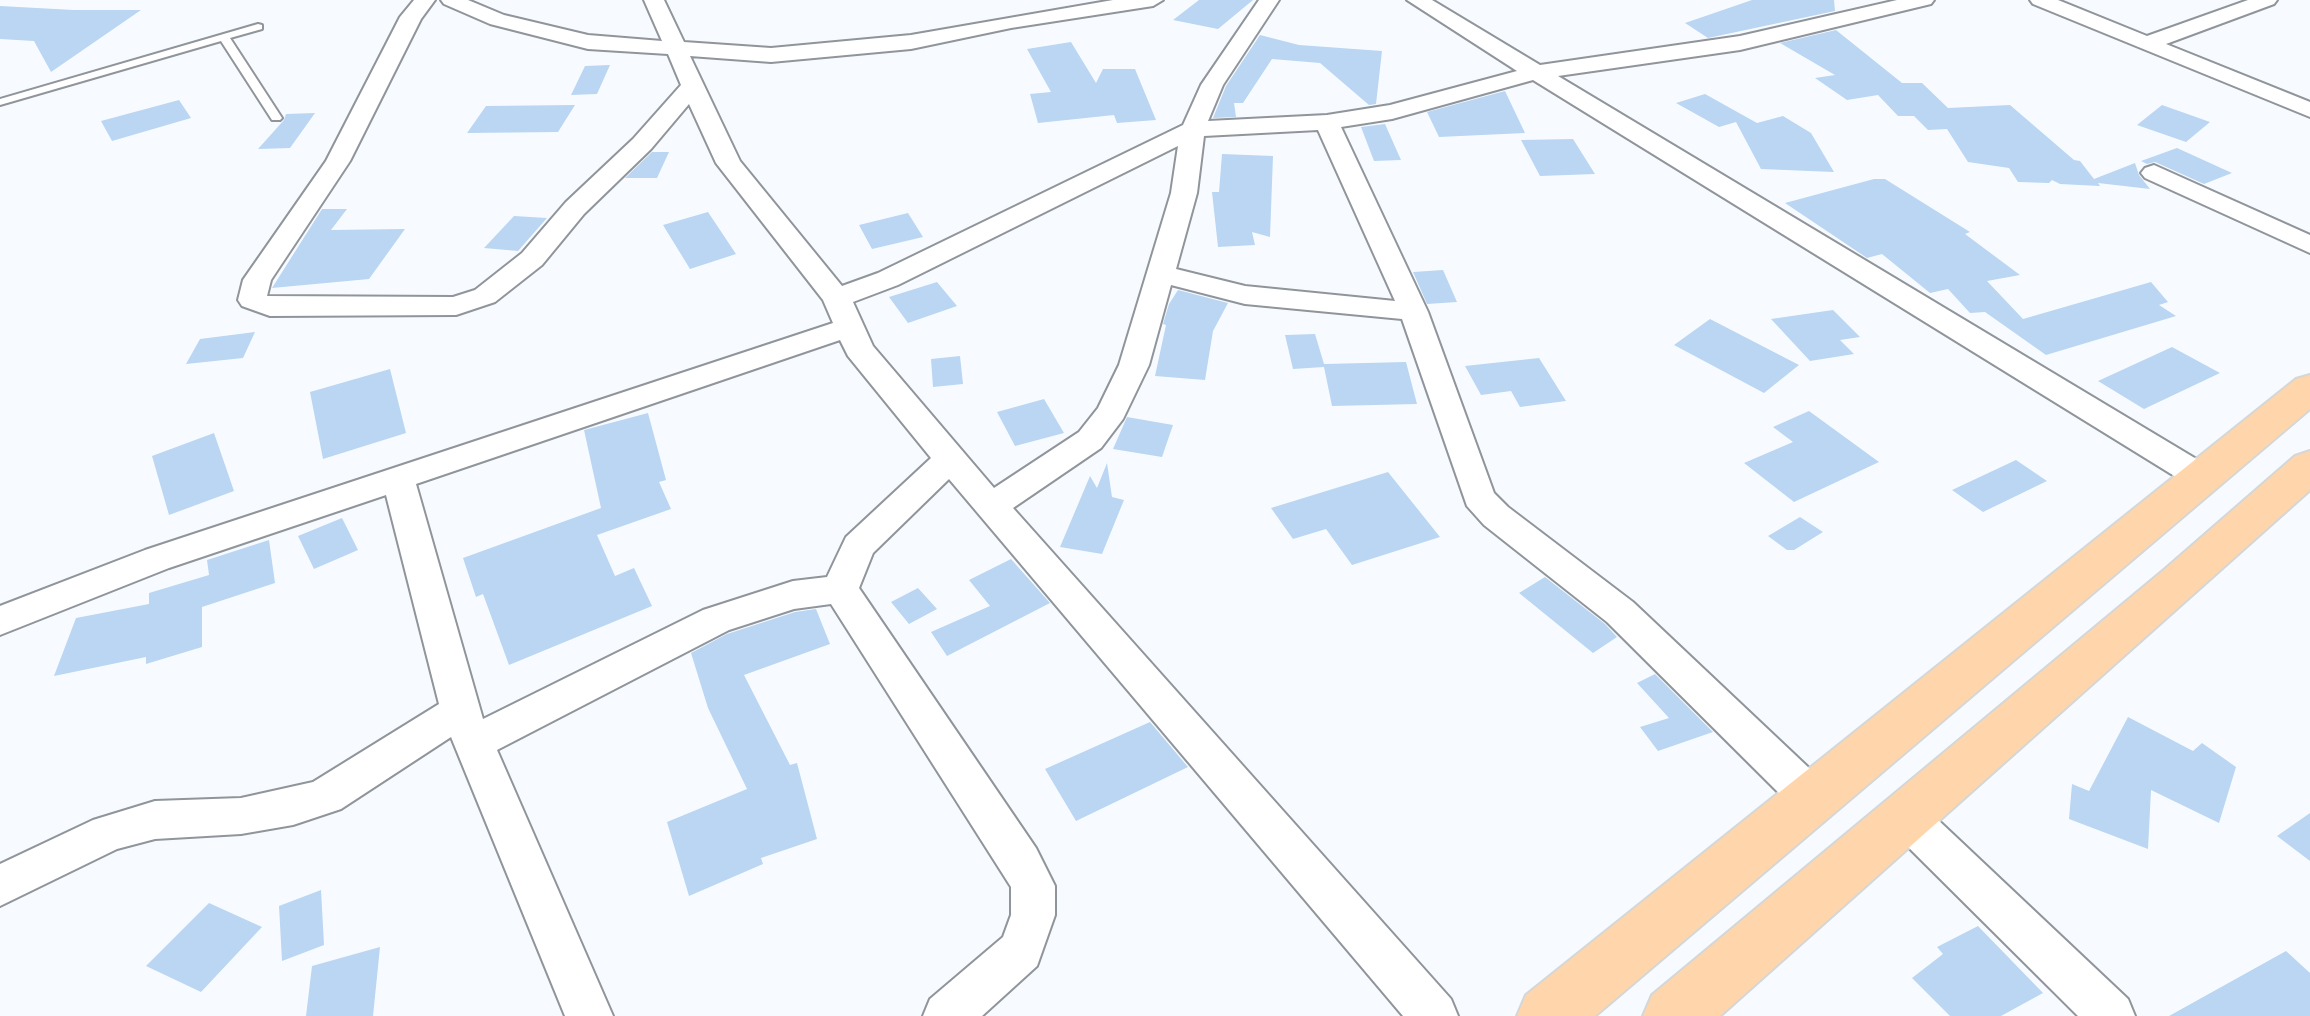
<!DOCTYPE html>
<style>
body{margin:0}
canvas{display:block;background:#f7fbff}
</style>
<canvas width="2310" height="1016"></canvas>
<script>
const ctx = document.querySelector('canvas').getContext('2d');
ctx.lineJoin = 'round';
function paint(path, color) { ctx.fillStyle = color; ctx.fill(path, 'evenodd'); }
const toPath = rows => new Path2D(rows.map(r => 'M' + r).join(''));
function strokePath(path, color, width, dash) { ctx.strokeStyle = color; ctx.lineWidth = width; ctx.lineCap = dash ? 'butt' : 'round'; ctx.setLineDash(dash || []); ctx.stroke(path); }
paint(toPath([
 [1199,0,1253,0,1218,29,1173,20],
 [1752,0,1834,0,1835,11,1708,38,1685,23],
 [0,6,74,10,141,10,51,72,34,41,0,39],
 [1836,30,1902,83,1922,83,1948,108,2010,105,2074,160,2080,161,2094,179,2135,163,2139,175,2150,189,2098,183,2100,186,2060,184,2052,180,2049,183,2018,182,2009,168,1968,162,1947,129,1928,130,1914,116,1898,116,1878,95,1847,100,1815,78,1835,75,1780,43],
 [1260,35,1299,45,1382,51,1376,104,1369,105,1320,63,1272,59,1243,103,1234,103,1236,117,1213,118,1226,86],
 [1071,42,1096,83,1103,69,1135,69,1156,120,1117,123,1114,115,1038,123,1030,94,1051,92,1027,49],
 [610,65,597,94,571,95,585,66],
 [1505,91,1525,133,1439,137,1427,112],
 [1705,94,1757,123,1783,116,1811,133,1834,172,1761,169,1736,122,1719,127,1676,103],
 [179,100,191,118,112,141,101,121],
 [575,105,558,132,467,133,486,106],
 [2162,105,2210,122,2186,142,2137,125],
 [315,113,290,148,258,149,284,120,286,114],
 [1385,124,1401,160,1374,161,1361,127],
 [1573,139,1595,174,1540,176,1521,140],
 [2177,148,2232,173,2204,184,2155,162,2147,164,2141,161],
 [652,152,669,152,657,178,625,178],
 [1222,154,1273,156,1270,237,1252,232,1255,245,1218,247,1212,192,1219,192],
 [1874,179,1885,179,1970,232,1965,234,2020,275,1987,281,2023,319,2151,282,2168,302,2159,305,2176,316,2046,355,1985,312,1970,313,1948,289,1930,293,1882,254,1867,258,1785,203],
 [322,209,347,209,331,230,405,229,369,279,272,288],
 [708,212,736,254,690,269,663,225],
 [908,213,923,237,872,249,859,225],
 [514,216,547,218,518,251,484,248],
 [1443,270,1457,302,1427,304,1413,272],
 [937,282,957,306,908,323,889,297],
 [1178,290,1228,303,1213,331,1205,380,1155,376,1166,325,1163,324,1169,304],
 [1833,310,1860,337,1840,340,1854,354,1810,361,1771,319],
 [1710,319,1799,365,1764,393,1674,345],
 [255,332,243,358,186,364,200,339],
 [1315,334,1324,364,1406,362,1417,404,1332,406,1324,367,1293,369,1285,335],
 [2172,347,2220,373,2144,409,2098,381],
 [960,356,963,384,933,387,931,359],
 [1539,358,1566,401,1520,407,1511,391,1481,395,1465,366],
 [390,369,406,433,323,459,310,392],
 [1044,399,1064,433,1015,446,997,412],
 [1809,411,1879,462,1794,502,1744,463,1793,442,1773,427],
 [648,413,666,480,659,482,671,509,597,535,615,576,634,568,652,606,509,665,483,594,476,597,463,558,601,508,584,430],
 [1127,417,1173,425,1162,457,1113,449],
 [214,433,234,491,169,515,152,456],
 [2016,460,2047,481,1983,512,1952,490],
 [1107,463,1112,497,1124,500,1102,554,1060,547,1090,476,1097,488],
 [1388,472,1440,537,1352,565,1326,529,1293,539,1271,508],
 [1800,517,1823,532,1794,550,1787,550,1768,536],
 [342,518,358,550,314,569,298,536],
 [269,540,275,583,202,607,202,647,146,664,146,657,54,676,76,618,149,604,149,593,209,575,207,560],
 [1011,559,1050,603,947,656,931,632,990,606,969,580],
 [1545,577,1605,624,1617,637,1593,653,1519,593],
 [918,588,937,609,909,624,891,602],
 [816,609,830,644,744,675,790,765,797,763,817,839,761,858,763,864,689,896,667,822,747,789,708,708,691,653,727,634,795,612],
 [1655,674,1713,732,1658,751,1640,727,1669,718,1637,683],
 [2128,717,2193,751,2202,743,2236,767,2219,823,2151,790,2148,849,2069,819,2072,784,2089,791],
 [1150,722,1188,767,1076,821,1045,769],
 [2310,813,2310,861,2277,836],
 [321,890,324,945,282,961,279,906],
 [209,903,262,927,201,992,146,966],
 [1978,926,2043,993,2001,1016,1950,1016,1912,978,1943,954,1937,947],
 [380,947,373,1016,306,1016,312,966],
 [2286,951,2310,973,2310,1016,2169,1016]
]), '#bad6f2');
const service = toPath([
 [258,24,262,25,262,29,230,38,282,118,280,120,272,120,221,41,0,105,0,99,258,24]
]);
const minor = toPath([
 [414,0,435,0,421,19,350,161,271,280,267,296,453,297,475,290,522,253,566,202,633,139,681,85,668,54,588,49,490,24,444,4,441,0,468,0,504,15,588,35,662,41,644,0,664,0,684,42,771,48,911,35,1113,0,1163,0,1153,6,1011,28,911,49,771,62,690,56,740,161,842,286,878,273,1183,125,1201,85,1259,0,1279,0,1223,85,1208,121,1327,115,1390,105,1517,71,1407,0,1432,0,1540,65,1740,36,1897,0,1934,0,1931,4,1740,50,1558,76,2213,469,2218,477,2213,485,2201,488,2189,485,1533,80,1392,119,1341,127,1428,312,1494,493,1508,507,1633,602,1827,785,1833,798,1827,811,1812,816,1797,811,1607,622,1484,525,1467,506,1402,319,1245,304,1171,285,1149,365,1123,419,1101,448,1013,508,1451,999,1458,1016,1403,1016,949,479,873,553,859,588,1036,848,1055,886,1055,915,1037,966,982,1016,923,1016,930,999,1003,937,1011,915,1011,887,831,604,794,609,729,630,497,750,613,1016,565,1016,451,737,341,809,293,825,241,834,155,839,117,849,0,906,0,864,93,820,155,801,241,798,313,782,439,704,386,495,169,568,0,635,0,606,145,550,833,323,823,300,716,163,689,104,651,149,584,214,542,265,495,302,456,315,270,316,242,306,238,300,243,280,326,161,400,17,414,0],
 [1318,130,1395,301,1245,286,1176,269,1197,193,1204,136,1318,130],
 [1178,146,1171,193,1119,365,1098,408,1079,432,994,488,873,346,853,302,898,285,1178,146],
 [840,340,848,356,931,458,846,537,827,577,793,581,703,610,483,719,416,484,840,340],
 [2030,0,2058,0,2147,36,2248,0,2277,0,2274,4,2166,44,2310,102,2310,117,2033,4,2030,0],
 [2154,165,2310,235,2310,253,2145,178,2141,173,2145,168,2154,165],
 [1905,798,1920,803,2128,999,2135,1016,2078,1016,1890,829,1884,816,1890,803,1905,798]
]);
const trunk = toPath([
 [2310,375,2310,409,1595,1016,1517,1016,1526,995,2296,379,2310,375],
 [2310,451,2310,490,1720,1016,1643,1016,1652,995,2165,569,2295,456,2310,451]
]);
strokePath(service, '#90959b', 4);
strokePath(minor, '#90959b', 4);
strokePath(trunk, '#d5d6d6', 4);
paint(service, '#fff');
paint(minor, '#fff');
paint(trunk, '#ffd6ac');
</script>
